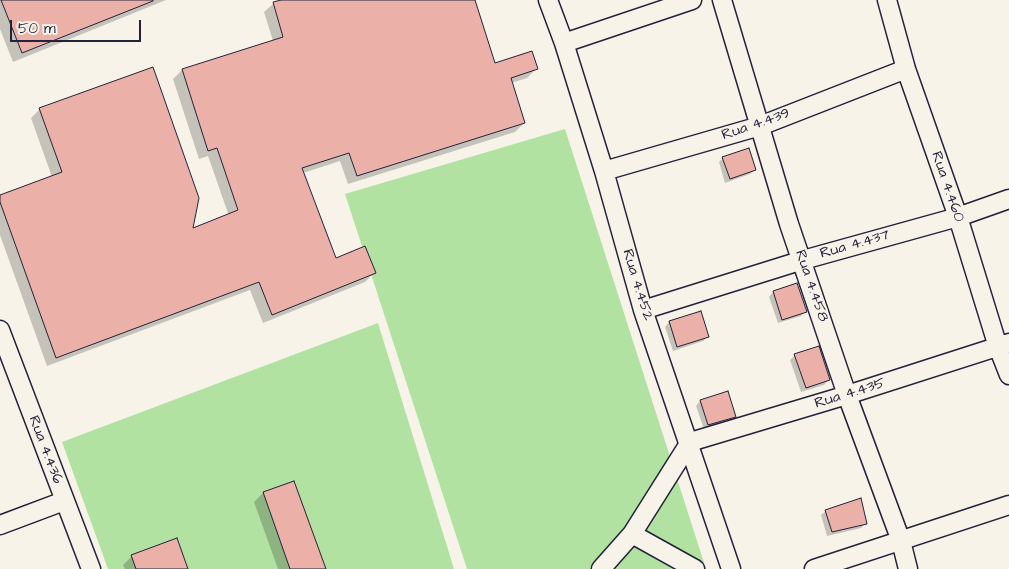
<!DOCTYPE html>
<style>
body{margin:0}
#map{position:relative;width:1009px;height:569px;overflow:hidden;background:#f7f3e8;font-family:"Architects Daughter",sans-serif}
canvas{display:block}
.scale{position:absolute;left:10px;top:20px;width:131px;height:22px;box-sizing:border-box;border:2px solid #22223b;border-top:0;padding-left:6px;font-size:15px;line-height:18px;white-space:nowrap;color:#22223b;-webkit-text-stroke:4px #f7f3e8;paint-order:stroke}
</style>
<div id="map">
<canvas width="1009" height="569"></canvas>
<div class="scale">50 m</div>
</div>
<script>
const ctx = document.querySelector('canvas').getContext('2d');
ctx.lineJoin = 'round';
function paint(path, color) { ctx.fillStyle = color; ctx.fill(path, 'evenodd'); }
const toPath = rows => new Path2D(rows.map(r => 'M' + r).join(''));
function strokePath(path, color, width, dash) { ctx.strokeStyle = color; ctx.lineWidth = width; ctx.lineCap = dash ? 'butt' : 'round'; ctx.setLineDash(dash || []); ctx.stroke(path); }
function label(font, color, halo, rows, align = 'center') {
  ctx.font = font + ' "Architects Daughter",sans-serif'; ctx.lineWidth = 4; ctx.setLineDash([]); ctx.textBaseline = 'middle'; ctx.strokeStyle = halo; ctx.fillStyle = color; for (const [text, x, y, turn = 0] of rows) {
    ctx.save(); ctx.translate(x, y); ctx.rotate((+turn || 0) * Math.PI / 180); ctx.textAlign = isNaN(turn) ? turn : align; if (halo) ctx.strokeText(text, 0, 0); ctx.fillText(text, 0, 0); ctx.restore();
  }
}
paint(toPath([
 [565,129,706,569,467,569,345,194],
 [378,323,454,569,108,569,62,442]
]), '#b1e2a1');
paint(toPath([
 [0,0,166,0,13,62,0,29],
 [285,0,474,0,494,64,536,69,527,78,511,83,524,123,515,132,348,184,340,161,303,173,336,260,374,273,365,282,263,323,250,290,47,366,0,235,0,196,52,177,31,118,40,109,191,230,229,216,208,156,199,159,173,79,182,70,273,41,264,12,273,4],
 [723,158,755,170,750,174,725,183,719,162],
 [773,292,805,311,801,316,778,323,769,297],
 [700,312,708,336,703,341,673,351,665,327,669,322],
 [795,355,828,380,824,385,801,392,790,360],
 [700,401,735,417,731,421,704,429,696,406],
 [293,482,324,569,278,569,254,502,263,493],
 [826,511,866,523,861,528,827,536,821,515],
 [132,556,187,569,125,569,123,565]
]), '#0003');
const building = toPath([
 [1,0,153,0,153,1,22,53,1,0],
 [281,0,475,0,495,63,532,51,538,69,511,78,525,123,357,176,349,153,302,168,336,258,365,246,376,273,272,315,259,282,56,358,0,202,0,195,62,172,39,108,153,67,199,198,193,228,238,210,217,148,208,151,182,69,283,37,273,2,281,0],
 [749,148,756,170,730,179,722,157,749,148],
 [797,283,807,312,782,320,773,291,797,283],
 [701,311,709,337,677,347,669,321,701,311],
 [819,346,830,380,806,388,794,354,819,346],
 [728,391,736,417,708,425,700,400,728,391],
 [294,481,326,569,290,569,263,492,294,481],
 [861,498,867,524,832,532,825,510,861,498],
 [177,538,188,569,136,569,131,555,177,538]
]);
paint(building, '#ebb0a8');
strokePath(building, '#22223b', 1);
const minor = toPath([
 [548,0,564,43,604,171,643,310,731,569],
 [722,0,789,224,847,395,901,541,908,569],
 [887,0,906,69,958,217,998,347,1009,375],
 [564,43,692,0],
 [604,171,760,126,906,69],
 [643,310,803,260,958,217,1009,199],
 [0,330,91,569],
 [0,525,64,501],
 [632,534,690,442,847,395,1009,343],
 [601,569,632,534,695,569],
 [814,569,1009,505]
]);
strokePath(minor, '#22223b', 21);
strokePath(minor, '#f7f3e8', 18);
label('15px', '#22223b', '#f7f3e8', [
 ["Rua 4.439",756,125,-19],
 ["Rua 4.460",947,187,71],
 ["Rua 4.437",855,245,-16],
 ["Rua 4.452",637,285,73],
 ["Rua 4.458",811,286,71],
 ["Rua 4.435",850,394,-17],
 ["Rua 4.436",45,450,69]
]);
</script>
